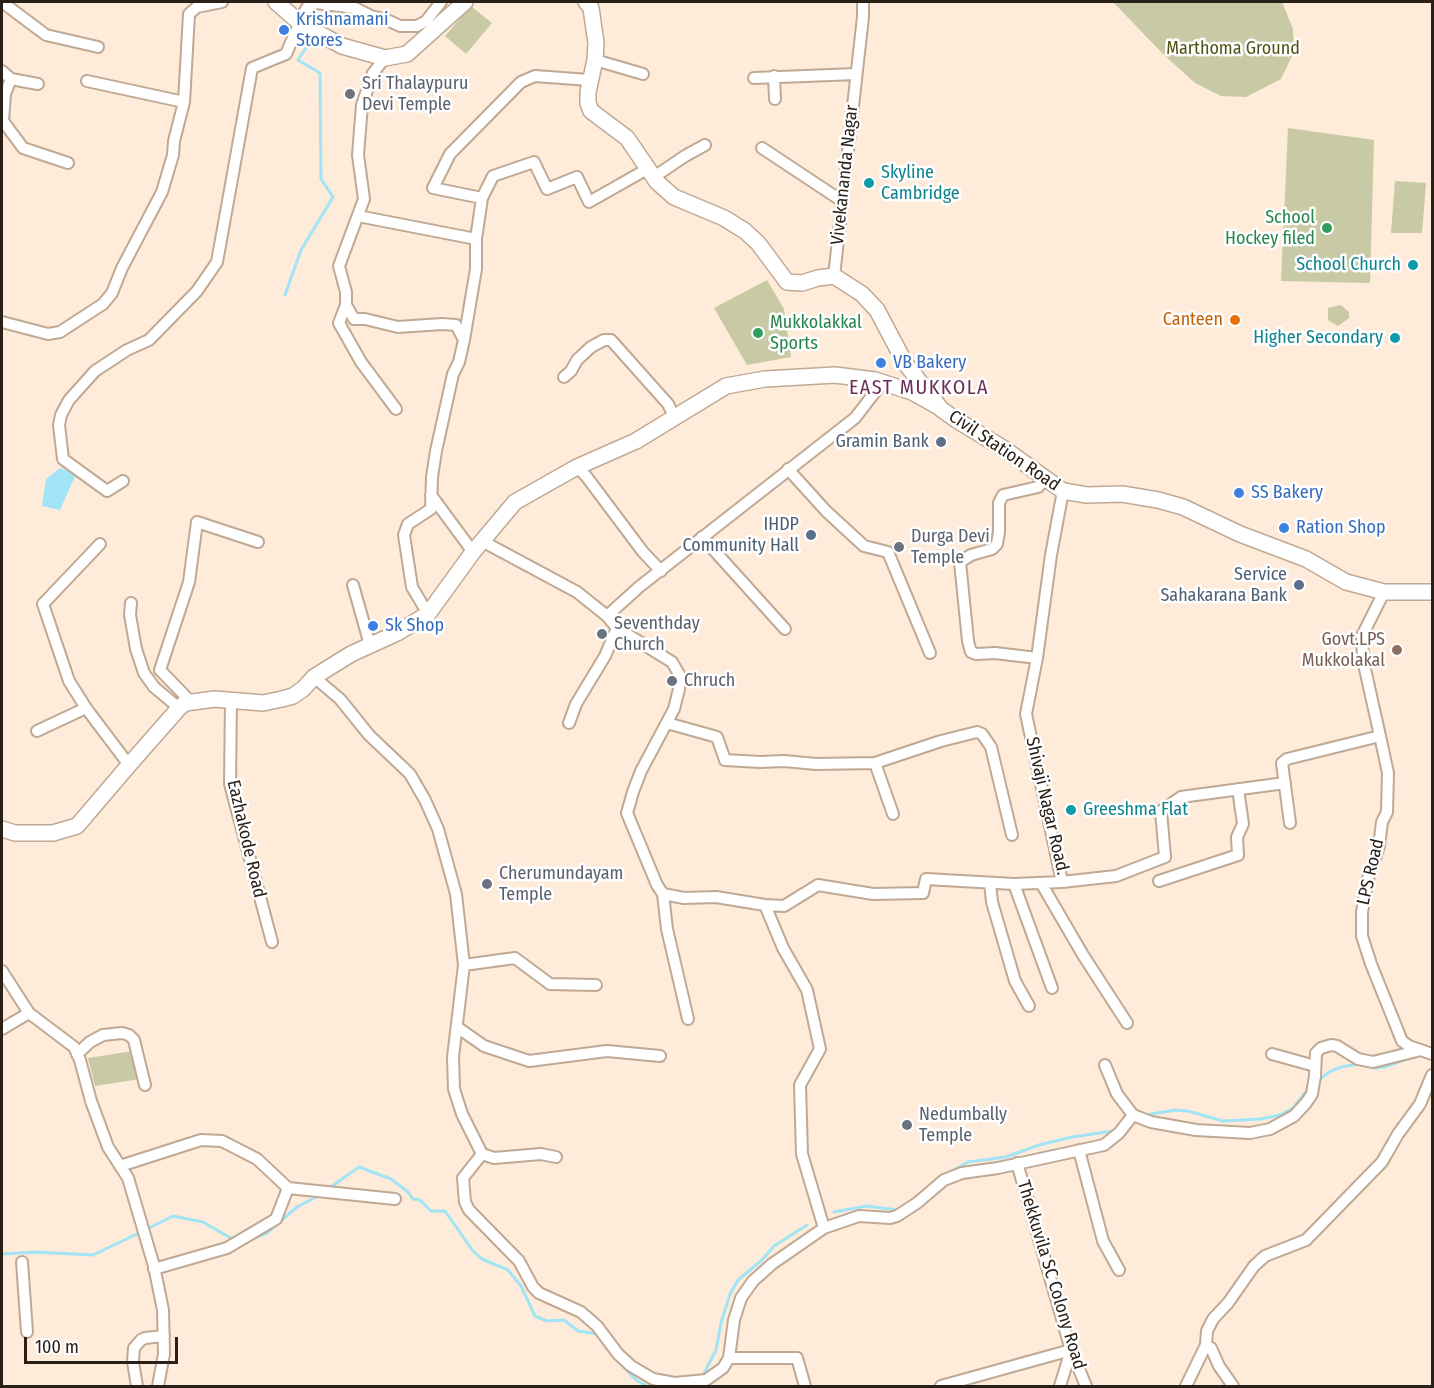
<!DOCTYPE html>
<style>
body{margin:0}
#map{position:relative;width:1434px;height:1388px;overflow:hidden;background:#feebd9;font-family:"Fira Sans Condensed",sans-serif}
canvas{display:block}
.frame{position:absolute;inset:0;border:3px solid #292018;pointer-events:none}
.scale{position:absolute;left:24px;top:1337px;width:154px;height:27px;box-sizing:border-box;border:3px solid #292018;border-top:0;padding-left:8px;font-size:18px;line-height:21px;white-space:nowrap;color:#292018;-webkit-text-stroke:4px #fff;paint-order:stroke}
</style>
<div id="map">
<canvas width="1434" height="1388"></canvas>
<div class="frame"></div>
<div class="scale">100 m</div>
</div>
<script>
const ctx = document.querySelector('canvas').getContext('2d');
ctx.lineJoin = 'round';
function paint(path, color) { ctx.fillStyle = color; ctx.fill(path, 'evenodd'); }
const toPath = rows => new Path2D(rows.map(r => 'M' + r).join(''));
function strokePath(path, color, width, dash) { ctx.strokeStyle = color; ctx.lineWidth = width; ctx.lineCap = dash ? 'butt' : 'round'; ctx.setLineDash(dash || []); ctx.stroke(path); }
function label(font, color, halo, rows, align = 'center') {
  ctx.font = font + ' "Fira Sans Condensed",sans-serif'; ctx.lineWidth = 5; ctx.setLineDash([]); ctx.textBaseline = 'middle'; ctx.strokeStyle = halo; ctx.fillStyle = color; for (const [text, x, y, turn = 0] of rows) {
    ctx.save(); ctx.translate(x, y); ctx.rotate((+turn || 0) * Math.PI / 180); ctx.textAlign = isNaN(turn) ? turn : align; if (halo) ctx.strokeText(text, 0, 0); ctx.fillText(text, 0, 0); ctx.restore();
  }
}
paint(toPath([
 [1113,2,1282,2,1293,29,1294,52,1281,79,1246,97,1221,96,1195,83,1163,54],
 [471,6,492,23,466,54,445,36],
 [1288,128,1374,140,1370,283,1281,281],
 [1395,181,1426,183,1422,233,1391,233],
 [767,280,784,309,791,357,747,365,714,308],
 [1341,305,1349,312,1349,318,1338,326,1328,320,1328,308],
 [132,1051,140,1079,95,1086,88,1058]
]), '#c7caa5');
paint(toPath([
 [60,468,76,474,60,510,42,506,46,479]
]), '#a1e4f5');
strokePath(toPath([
 [322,24,326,17],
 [285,295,301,250,333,197,321,179,320,73,298,60,312,39],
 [1318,1081,1329,1072,1341,1067,1358,1064,1375,1068,1384,1067,1416,1056],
 [1145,1115,1176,1110,1188,1111,1223,1121,1261,1119,1280,1115,1293,1108,1308,1089],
 [943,1176,968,1162,1006,1157,1039,1145,1072,1137,1113,1131,1118,1128],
 [328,1189,359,1167,391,1179,408,1192,413,1199,420,1200,431,1211,445,1211,473,1251,482,1259,508,1270,521,1286,535,1316,547,1321,564,1320,578,1331,597,1334,599,1337],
 [834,1212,867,1206,897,1210],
 [147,1229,173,1216,203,1222,234,1240],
 [248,1241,267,1233,297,1207,320,1195],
 [2,1254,36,1252,93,1255,141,1232],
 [620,1363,636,1380,647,1386],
 [702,1377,716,1350,721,1323,730,1294,738,1280,762,1260,774,1246,807,1225]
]), '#a1e4f5', 3);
const street = toPath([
 [2,2,46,35,98,47],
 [385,58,373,73,362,105,358,155,364,199,339,266,346,292,346,305,354,319,365,319,398,327,442,324,456,325,464,340,459,362,453,374,436,451,432,477,431,509,408,524,404,535,412,587,428,614],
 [595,60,643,74],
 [2,71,11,79,38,84],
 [774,76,775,99],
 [754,78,856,74],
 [11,79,5,94,3,121,23,148,68,163],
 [87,81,184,102],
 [762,148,842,201],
 [654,177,685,156,705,145],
 [482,198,493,176,534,162,547,189,577,177,589,202,649,168],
 [358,216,476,239,482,198,433,188,450,154,521,82,535,76,589,80],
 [834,276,863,17,863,2],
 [346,305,339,323,361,362,396,409],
 [2,322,48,334,60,332,103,304,112,293,122,268,162,192,173,155,174,141,184,102,189,14,197,7,222,2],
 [464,340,476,269,476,239],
 [564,377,571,371,577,360,591,347,604,340,611,340,668,404,674,416],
 [577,467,586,476,643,552,661,571],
 [788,469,826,511,864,546,888,552,930,653],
 [123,481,107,491,63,459,59,425,61,415,69,400,95,371,127,350,149,340,197,291,217,262,252,68,286,54,304,13,308,6,316,3,355,8,371,16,387,20,400,26,417,26,426,21,441,2],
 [1063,491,1051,555,1037,658,1026,714,1062,882,1116,876,1165,857,1161,811,1181,797,1285,783],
 [431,495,473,552],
 [702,537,785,629],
 [482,541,577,592,607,616],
 [100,544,43,604,69,681,86,708,129,765],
 [353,585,370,645],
 [131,603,130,615,136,649,144,673,154,687,179,708],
 [617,628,672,662,679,674,679,689,674,709,641,771,633,792,627,813,657,885,663,894,684,898,716,897,765,905,784,906,818,885,873,894,923,893,926,879,1014,884,1062,882],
 [1037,658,995,653,976,654,971,652,968,641,960,562,971,555,992,549,997,544,999,532,999,503,1003,495,1038,487,1046,478],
 [314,677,340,699,369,735,410,774,425,800,438,829,456,894,464,965,453,1057,454,1089,462,1114,482,1154,494,1158,541,1154,556,1157],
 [231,699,230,784,272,942],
 [191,702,160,670,189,582,197,522,258,542],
 [569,723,576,704,605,656,617,628,607,616,639,587,855,418,882,383],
 [667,723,717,737,725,760,760,762,784,761,816,764,875,763,941,741,977,732,982,734,991,747,1012,835],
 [37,731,86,708],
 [1380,736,1388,773,1387,812,1382,822,1379,846,1368,879,1362,912,1362,936,1371,964,1402,1041,1409,1046,1432,1054],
 [875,763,893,814],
 [1290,823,1282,763,1287,759,1380,736,1363,660,1362,636,1384,592],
 [1159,881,1238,855,1237,837,1243,824,1238,789],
 [990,883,992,902,1015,981,1029,1006],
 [1041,883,1083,955,1127,1023],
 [1014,884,1052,988],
 [663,894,667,929,688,1019],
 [765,905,783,948,807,990,820,1049,800,1085,802,1154,824,1228],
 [464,965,515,958,550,984,596,985],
 [2,971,29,1013,74,1047,80,1060,91,1101,108,1147,128,1178,154,1266,163,1310,164,1354,158,1386],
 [457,1027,484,1046,529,1061,607,1051,660,1056],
 [2,1029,29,1013],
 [77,1054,90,1042,103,1035,122,1033,129,1035,134,1040,145,1085],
 [1272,1054,1315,1066],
 [1105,1065,1117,1094,1133,1115],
 [1079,1150,1103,1241,1119,1270],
 [482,1154,463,1178,465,1202,469,1210,519,1261,533,1287,539,1293,581,1312,597,1326,618,1354,631,1366,653,1379,675,1383,706,1380,723,1368,729,1358],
 [1017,1163,1071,1350,1086,1386],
 [120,1166,201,1140,222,1141,257,1159,288,1188,395,1199],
 [22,1262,27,1332],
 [154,1269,227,1248,276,1219,288,1188],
 [1206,1345,1211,1348,1219,1366,1233,1386],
 [137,1386,133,1362,134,1348,141,1340,145,1338,164,1336],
 [805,1386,797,1358,729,1358,734,1320,741,1298,753,1281,772,1264,824,1228,859,1216,890,1218,897,1216,917,1203,944,1180,962,1173,998,1168,1104,1145,1119,1133,1133,1115,1151,1122,1196,1130,1250,1133,1270,1129,1294,1116,1306,1103,1312,1094,1315,1076,1316,1053,1321,1048,1331,1045,1337,1046,1358,1059,1373,1062,1421,1050],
 [941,1386,1071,1350],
 [1060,1386,1071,1350],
 [1186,1386,1206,1345,1207,1331,1213,1319,1228,1303,1254,1266,1265,1256,1306,1240,1382,1162,1398,1134,1420,1104,1432,1075]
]);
const secondary = toPath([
 [276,2,300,23,342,46,385,58,407,54,465,2],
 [586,2,591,8,596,43,595,60,588,92,588,103,591,111,627,138,657,182,674,197,724,218,745,231,758,243,787,282,802,283,818,278,834,276,862,294,877,310,905,363,941,409,955,419,1006,450,1063,491,1087,495,1122,494,1158,500,1183,507,1240,534,1306,559,1346,582,1384,592,1432,592],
 [2,829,15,833,53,833,77,826,129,765,179,708,185,703,215,699,263,703,282,699,293,696,303,689,314,677,351,654,397,633,428,614,473,552,515,502,577,467,636,441,726,386,765,379,835,375,875,380,912,392,937,406]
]);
strokePath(street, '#bfa994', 14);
strokePath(secondary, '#bfa994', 18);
strokePath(street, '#fff', 10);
strokePath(secondary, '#fff', 15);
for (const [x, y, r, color] of [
 [284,30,6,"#3f7fe0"],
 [350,94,6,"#6b7280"],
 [869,183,6,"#0f9aa8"],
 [1327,228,6,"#2e9e5b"],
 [1413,265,6,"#0f9aa8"],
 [1235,320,6,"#e8710a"],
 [758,333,6,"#2e9e5b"],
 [1395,338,6,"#0f9aa8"],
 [881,363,6,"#3f7fe0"],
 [941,442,6,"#5c6f8a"],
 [1239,493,6,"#3f7fe0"],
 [1284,528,6,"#3f7fe0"],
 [811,535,6,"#5c6f8a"],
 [899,547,6,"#6b7280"],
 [1299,585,6,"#5c6f8a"],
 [373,626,6,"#3f7fe0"],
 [602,634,6,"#6b7280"],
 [1397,650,6,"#8d6e63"],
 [672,681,6,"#6b7280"],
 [1071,810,6,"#0f9aa8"],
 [487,884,6,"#6b7280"],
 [907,1125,6,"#6b7280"]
]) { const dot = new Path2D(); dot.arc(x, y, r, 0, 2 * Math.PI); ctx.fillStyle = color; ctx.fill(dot); strokePath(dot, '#fff', 2); }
label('18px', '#366cbe', '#fff', [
 ["Krishnamani",296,20],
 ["Stores",296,41],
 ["VB Bakery",893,363],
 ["SS Bakery",1251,493],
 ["Ration Shop",1296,528],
 ["Sk Shop",385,626]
], 'left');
label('18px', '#515316', '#fff', [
 ["Marthoma Ground",1233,49]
]);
label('18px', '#5b616d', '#fff', [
 ["Sri Thalaypuru",362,84],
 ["Devi Temple",362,105],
 ["Durga Devi",911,537],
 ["Temple",911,558],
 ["Seventhday",614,624],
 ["Church",614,645],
 ["Chruch",684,681],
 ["Cherumundayam",499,874],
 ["Temple",499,895],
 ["Nedumbally",919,1115],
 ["Temple",919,1136]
], 'left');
label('18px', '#0d838f', '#fff', [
 ["Skyline",881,173],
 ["Cambridge",881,194],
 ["School Church",1401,265,"right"],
 ["Higher Secondary",1383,338,"right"],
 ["Greeshma Flat",1083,810]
], 'left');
label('18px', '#292018', '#fff', [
 ["Vivekananda Nagar",845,175,-84],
 ["Civil Station Road",1004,451,34],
 ["Shivaji Nagar Road.",1047,806,77],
 ["Eazhakode Road",246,839,77],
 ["LPS Road",1371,872,-77],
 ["Thekkuvila SC Colony Road",1051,1275,73]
]);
label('18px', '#27864d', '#fff', [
 ["School",1315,218],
 ["Hockey filed",1315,239],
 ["Mukkolakkal",770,323,"left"],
 ["Sports",770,344,"left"]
], 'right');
label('18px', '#c56008', '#fff', [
 ["Canteen",1223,320]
], 'right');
label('18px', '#4e5e75', '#fff', [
 ["Gramin Bank",929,442],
 ["IHDP",799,525],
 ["Community Hall",799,546],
 ["Service",1287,575],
 ["Sahakarana Bank",1287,596]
], 'right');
label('18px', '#785e54', '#fff', [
 ["Govt.LPS",1385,640],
 ["Mukkolakal",1385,661]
], 'right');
ctx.letterSpacing = '1.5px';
label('20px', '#692f58', '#fff', [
 ["EAST MUKKOLA",919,388]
]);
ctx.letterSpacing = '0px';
</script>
